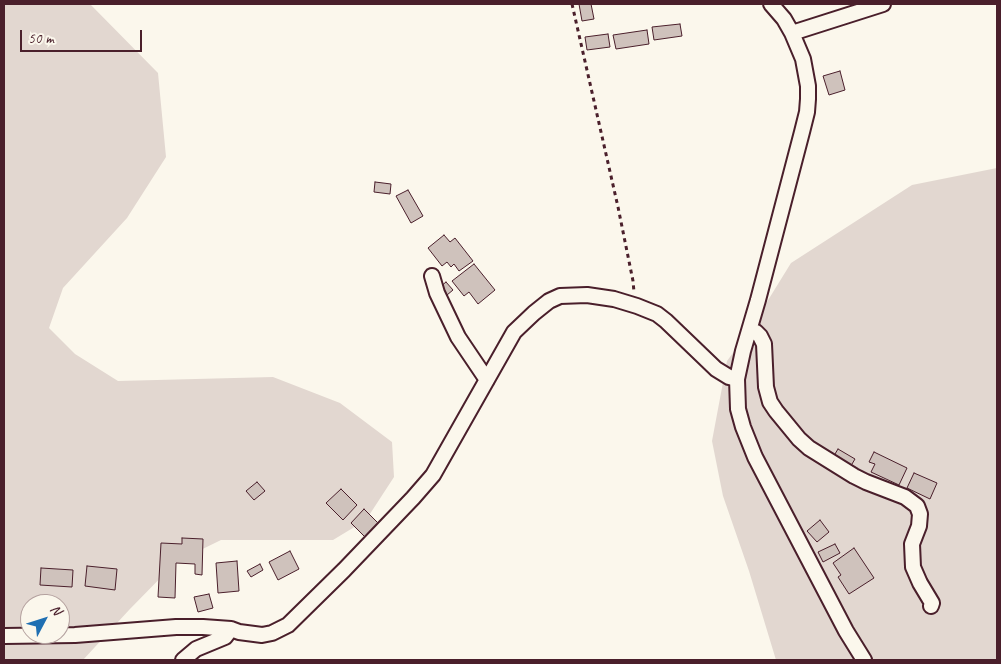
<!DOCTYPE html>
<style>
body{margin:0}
#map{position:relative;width:1001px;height:664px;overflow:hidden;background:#fbf7ec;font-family:Caveat,sans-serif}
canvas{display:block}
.frame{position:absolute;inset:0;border:5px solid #4a1f2b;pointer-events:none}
.north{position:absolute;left:20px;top:594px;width:50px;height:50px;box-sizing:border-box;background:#fbf7ec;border:1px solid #b4a19f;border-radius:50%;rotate:50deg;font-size:14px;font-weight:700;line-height:20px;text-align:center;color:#4a1f2b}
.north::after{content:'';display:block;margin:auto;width:18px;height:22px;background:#1f6fb2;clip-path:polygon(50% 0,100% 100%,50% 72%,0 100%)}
.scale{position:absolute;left:20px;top:30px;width:122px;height:22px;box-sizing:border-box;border:2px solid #4a1f2b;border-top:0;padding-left:6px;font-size:15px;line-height:18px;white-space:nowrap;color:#4a1f2b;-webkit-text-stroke:4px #fbf7ec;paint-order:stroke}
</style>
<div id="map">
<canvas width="1001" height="664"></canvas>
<div class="frame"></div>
<div class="north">N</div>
<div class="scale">50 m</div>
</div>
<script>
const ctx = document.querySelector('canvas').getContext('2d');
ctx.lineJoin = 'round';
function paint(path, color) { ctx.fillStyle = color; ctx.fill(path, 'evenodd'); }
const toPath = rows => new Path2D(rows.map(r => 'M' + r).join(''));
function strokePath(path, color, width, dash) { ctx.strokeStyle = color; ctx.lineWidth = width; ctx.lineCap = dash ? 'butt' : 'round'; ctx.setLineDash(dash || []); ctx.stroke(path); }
paint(toPath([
 [4,4,90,4,158,73,166,157,127,218,63,288,49,328,75,354,118,381,273,377,340,403,392,442,394,477,366,520,333,540,221,540,176,562,129,610,83,660,4,660],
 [30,604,60,604,60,634,30,634],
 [997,168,997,660,776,660,749,571,723,496,712,441,727,361,749,331,791,263,912,185]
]), '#e2d7d0');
const building = toPath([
 [579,4,591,4,594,19,582,21,579,4],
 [680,24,682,36,654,40,652,27,680,24],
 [647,30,649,44,616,49,613,35,647,30],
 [608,34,610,47,587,50,585,37,608,34],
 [840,71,845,90,829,95,823,76,840,71],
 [375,182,391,184,390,194,374,192,375,182],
 [408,190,423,216,411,223,396,196,408,190],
 [444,235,450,242,455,238,473,261,459,271,454,264,451,267,447,262,442,266,428,248,444,235],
 [474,264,495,290,478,304,469,292,464,296,452,281,474,264],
 [446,282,453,290,447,295,440,287,446,282],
 [838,449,855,459,849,469,832,459,838,449],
 [874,452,907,468,899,485,871,472,875,464,869,462,874,452],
 [914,473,937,483,930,499,907,488,914,473],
 [257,482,265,491,254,500,246,491,257,482],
 [341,489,357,505,343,520,326,503,341,489],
 [364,509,378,523,365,537,351,523,364,509],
 [820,520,829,532,817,542,807,531,820,520],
 [182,538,203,539,202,575,195,574,195,564,176,563,175,598,158,597,161,543,182,544,182,538],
 [835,544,840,553,823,562,818,552,835,544],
 [854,548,874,578,849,594,838,577,841,575,833,563,854,548],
 [290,551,299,569,278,580,269,562,290,551],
 [237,561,239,591,218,593,216,563,237,561],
 [260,564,263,570,251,577,247,571,260,564],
 [87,566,117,569,115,590,85,586,87,566],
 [41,568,73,570,72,587,40,585,41,568],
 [209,594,213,608,198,612,194,597,209,594]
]);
paint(building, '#cfc2bc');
strokePath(building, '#4a1f2b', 1);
const minor = toPath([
 [771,4,784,19,792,33,803,59,808,86,808,99,807,112,802,132,758,300,743,351,737,379,738,409,743,427,755,457,846,631,864,660],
 [792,33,883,4],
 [432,276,437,293,458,337,487,380],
 [749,331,756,332,760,336,764,344,766,387,770,402,776,411,799,439,809,448,854,476,866,482,905,497,917,506,920,514,919,526,912,544,913,567,920,583,932,603,931,606],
 [4,636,75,635,176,627,203,627,231,629,239,632,262,635,272,633,288,625,344,570,413,498,433,475,514,332,534,313,549,301,560,296,587,295,614,299,637,306,657,314,666,321,716,369,729,377,737,379],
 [183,660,196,649,225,637,231,629]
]);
strokePath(minor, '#4a1f2b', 18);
strokePath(toPath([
 [572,4,618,207,633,281,634,292]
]), '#4a1f2b', 3, [4, 4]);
strokePath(minor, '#fbf7ec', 14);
</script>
